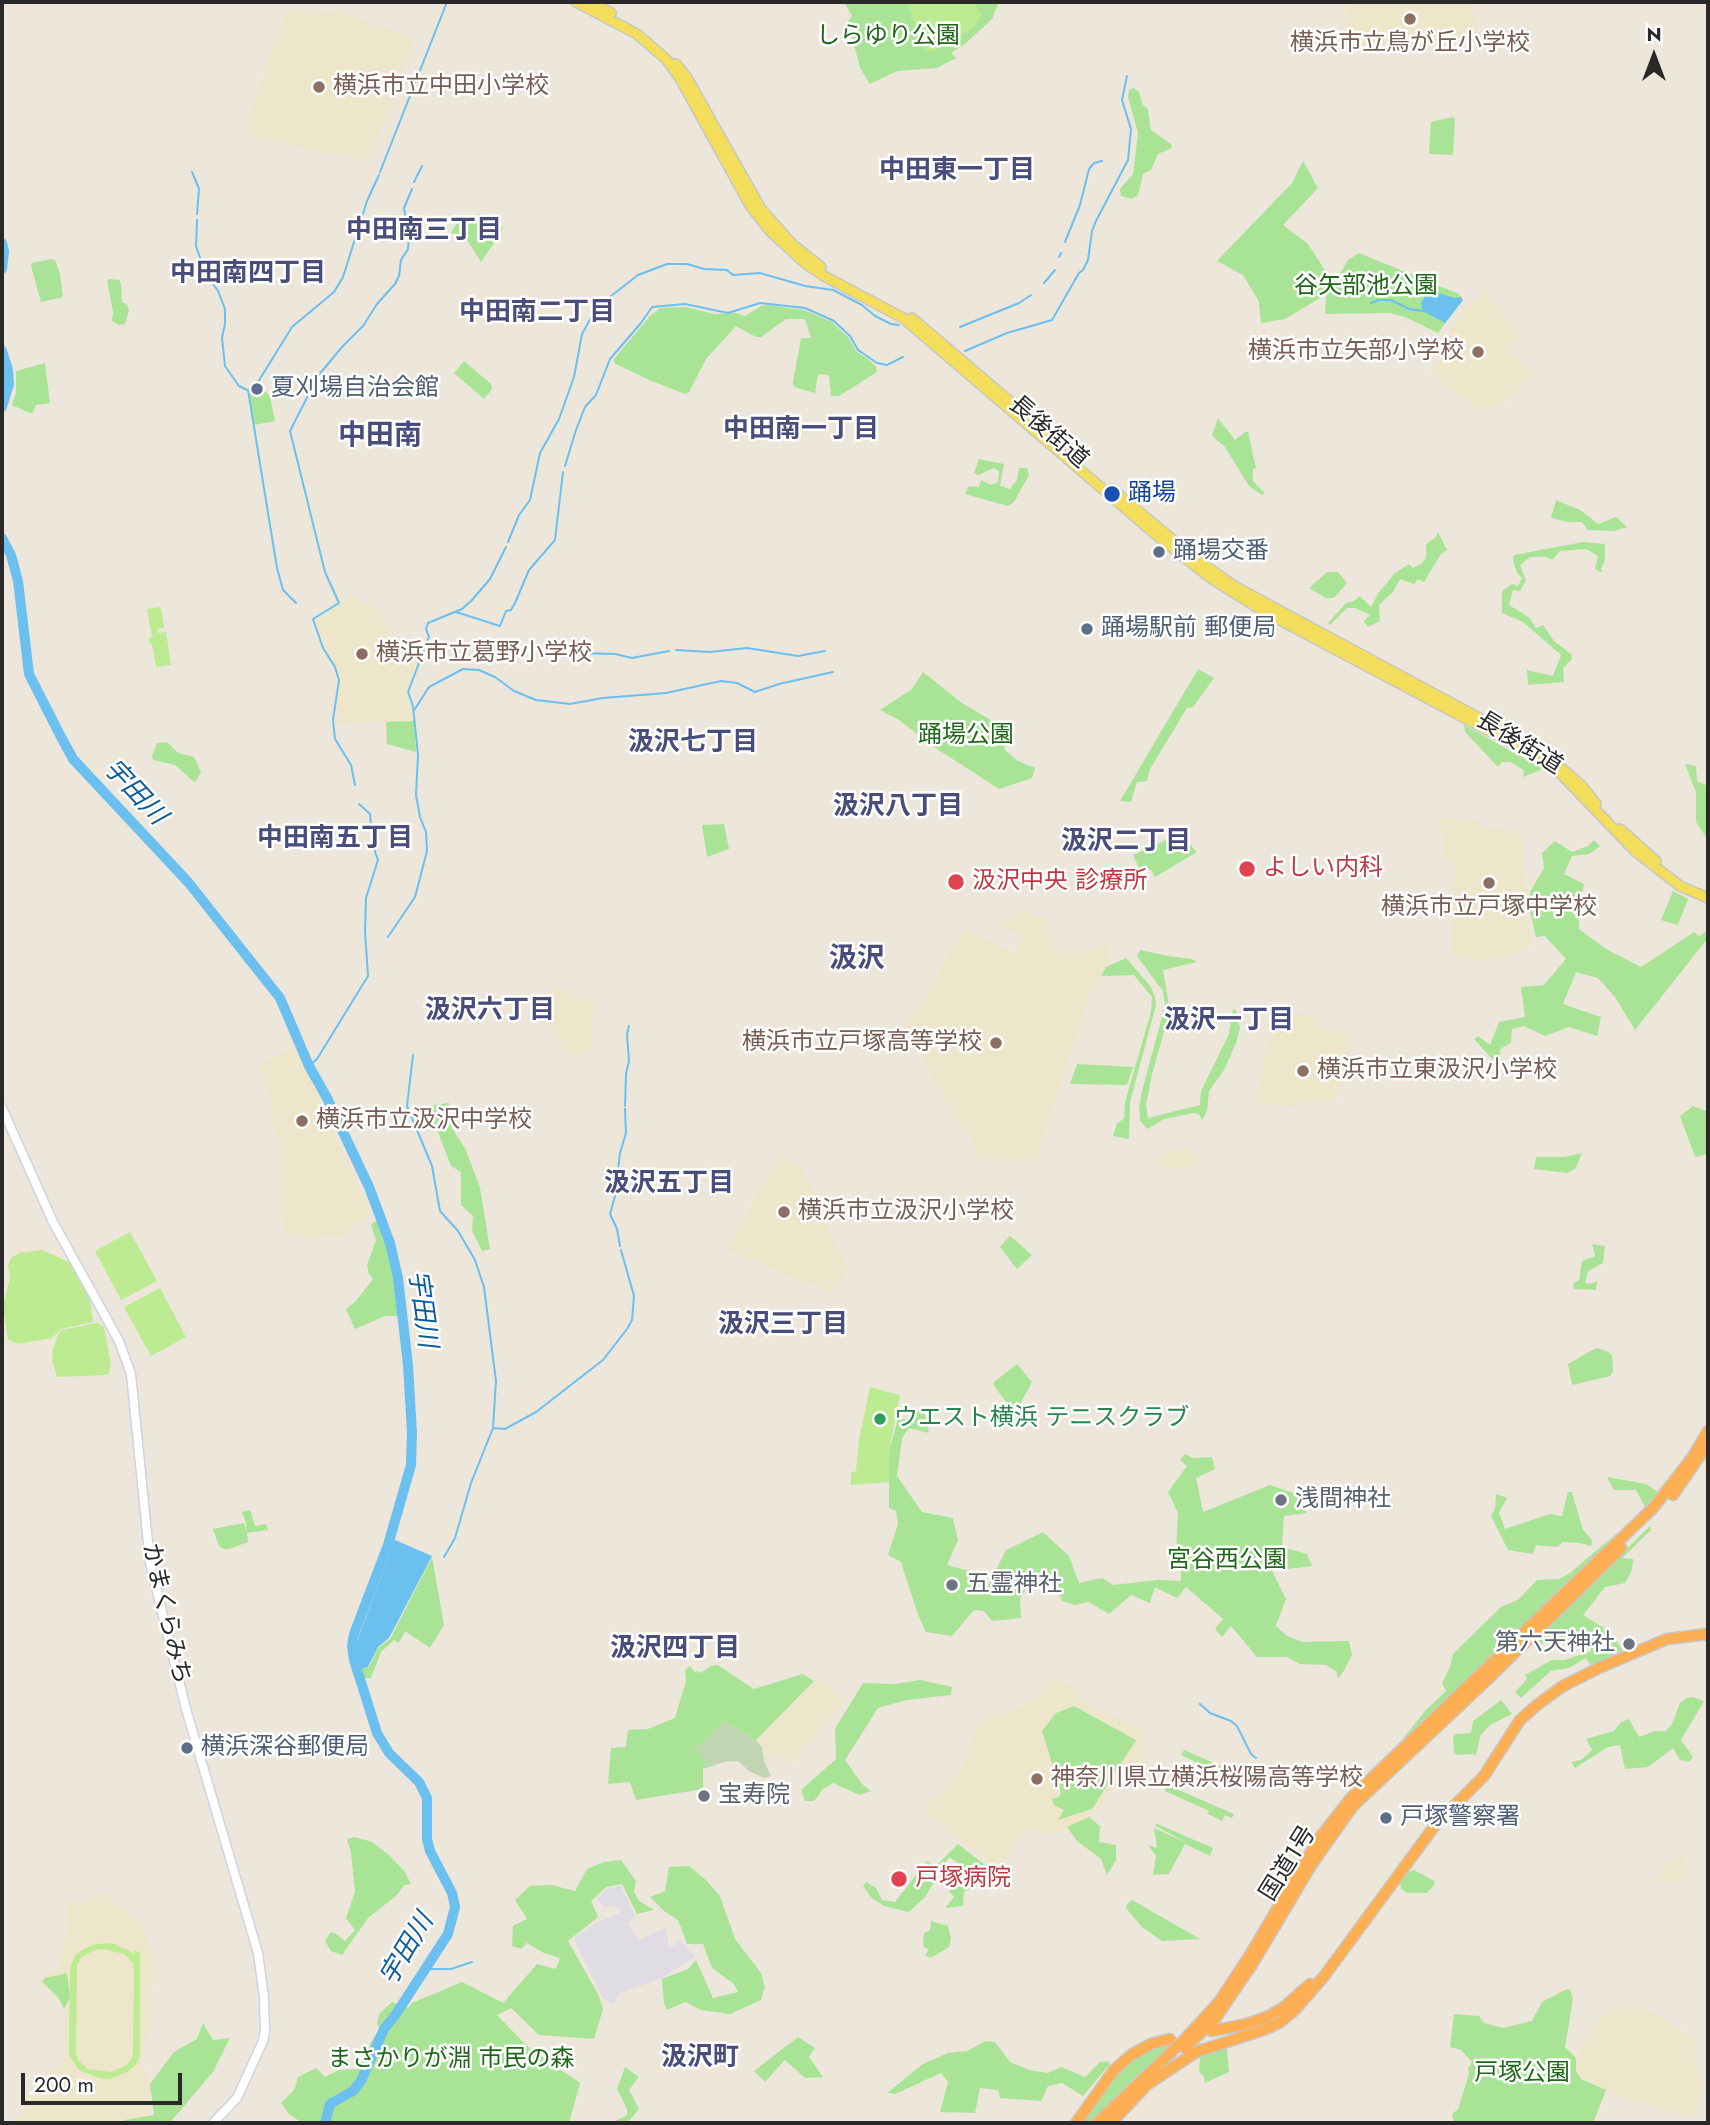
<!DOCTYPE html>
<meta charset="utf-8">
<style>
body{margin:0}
#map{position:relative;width:1710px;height:2125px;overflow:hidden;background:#ece6db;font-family:Jost,sans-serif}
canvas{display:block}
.frame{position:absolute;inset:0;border:4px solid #292929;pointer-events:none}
.north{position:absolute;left:1619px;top:21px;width:70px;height:70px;-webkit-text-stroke:5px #fff;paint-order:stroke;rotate:0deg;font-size:19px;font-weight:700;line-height:28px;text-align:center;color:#292929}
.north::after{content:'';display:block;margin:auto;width:24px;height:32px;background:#292929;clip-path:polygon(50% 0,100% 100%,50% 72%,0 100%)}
.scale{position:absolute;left:21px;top:2073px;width:161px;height:32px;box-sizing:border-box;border:4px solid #292929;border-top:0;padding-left:9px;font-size:21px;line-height:24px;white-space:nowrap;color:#292929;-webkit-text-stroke:5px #fff;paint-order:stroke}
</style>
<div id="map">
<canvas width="1710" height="2125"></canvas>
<div class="frame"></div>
<div class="north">N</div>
<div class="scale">200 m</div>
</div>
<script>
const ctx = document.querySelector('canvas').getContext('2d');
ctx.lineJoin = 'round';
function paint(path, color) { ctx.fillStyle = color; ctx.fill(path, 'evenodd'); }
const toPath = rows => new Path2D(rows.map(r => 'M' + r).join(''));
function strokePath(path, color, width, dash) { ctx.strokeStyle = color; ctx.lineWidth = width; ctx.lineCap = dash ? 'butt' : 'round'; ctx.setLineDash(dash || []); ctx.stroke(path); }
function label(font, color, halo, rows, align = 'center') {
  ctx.font = font + ' Jost,"Noto Sans JP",sans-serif'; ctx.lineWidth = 5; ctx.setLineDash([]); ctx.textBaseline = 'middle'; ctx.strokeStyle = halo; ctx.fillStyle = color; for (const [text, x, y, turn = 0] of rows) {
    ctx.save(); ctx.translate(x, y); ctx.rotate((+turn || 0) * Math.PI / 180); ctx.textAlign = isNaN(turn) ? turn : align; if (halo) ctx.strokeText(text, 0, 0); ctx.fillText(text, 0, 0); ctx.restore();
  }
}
paint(toPath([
 [621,1886,635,1916,627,1923,639,1940,666,1928,669,1948,681,1941,695,1957,660,1979,619,1993,614,2004,603,1998,574,1938,595,1924,621,1912,619,1908,610,1905,604,1908,598,1899,606,1889]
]), '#dfdce4');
paint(toPath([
 [1347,2,1470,2,1479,32,1425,49,1411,51,1345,48],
 [287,8,329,14,338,10,414,39,401,77,384,72,377,93,393,99,369,160,366,161,247,135,245,130],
 [1486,291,1517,337,1509,344,1512,353,1535,374,1505,402,1478,410,1430,372,1445,350,1451,328,1465,308],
 [356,594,361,603,370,603,392,630,397,661,419,661,406,693,414,721,336,723,340,680,336,666,324,648,316,620,347,598],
 [1441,817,1478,821,1482,829,1506,829,1521,836,1523,840,1523,874,1527,892,1525,913,1533,940,1532,944,1522,951,1509,957,1490,960,1472,960,1451,955,1454,860,1443,859,1445,850],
 [1018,909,1048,919,1050,951,1075,954,1094,949,1107,941,1110,960,1091,991,1036,1160,977,1159,970,1135,952,1113,918,1046,916,1039,903,1027,933,986,940,970,966,928,1016,954,1022,942,1023,936,997,926,1001,917,1012,921],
 [553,989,572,990,572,998,595,1001,591,1051,571,1056,553,1032,551,1019],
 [1291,1012,1312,1015,1325,1030,1353,1034,1337,1099,1307,1102,1298,1107,1257,1103,1256,1100,1270,1031,1267,1026,1268,1024,1277,1028,1286,1028],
 [295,1046,369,1209,366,1215,367,1217,339,1238,333,1237,329,1234,309,1238,283,1232,280,1152,268,1090,260,1065],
 [1192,1147,1196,1165,1169,1171,1158,1158,1157,1156],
 [780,1155,795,1162,803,1169,829,1232,846,1265,845,1275,830,1292,810,1282,802,1282,729,1250,728,1246],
 [819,1677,844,1700,789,1767,779,1753,766,1760,764,1747,759,1737],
 [1054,1679,1075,1688,1080,1696,1099,1712,1115,1716,1135,1727,1144,1729,1144,1769,1128,1765,1113,1791,1089,1817,1052,1835,1030,1829,1020,1833,1001,1870,945,1828,922,1808,947,1788,964,1764,976,1730,987,1717,1014,1711,1036,1699],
 [1684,1856,1690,1879,1655,1883,1671,1859],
 [103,1893,125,1909,142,1926,155,1957,149,2034,142,2052,142,2063,149,2079,152,2098,150,2113,147,2118,122,2118,122,2123,9,2123,27,2109,24,2098,35,2084,61,2065,66,2008,39,1981,61,1965,61,1954,67,1935,69,1903,86,1902],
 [1639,2007,1664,2018,1694,2039,1693,2048,1698,2076,1705,2087,1691,2118,1620,2097,1598,2085,1585,2082,1576,2070,1576,2058,1603,2015,1606,2016,1610,2010]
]), '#eee6ca');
paint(toPath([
 [844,2,999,2,992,19,965,44,951,53,956,58,937,68,897,71,870,84,860,68,848,21,852,16],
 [1134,88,1139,92,1143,105,1148,109,1151,130,1171,144,1172,148,1158,154,1151,170,1143,174,1138,195,1132,199,1121,196,1120,189,1133,174,1138,133,1128,97,1129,90],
 [1453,117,1455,120,1453,155,1429,154,1431,122],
 [1303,161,1318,188,1283,225,1308,244,1332,281,1320,298,1285,319,1261,323,1259,302,1243,275,1217,261,1292,183],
 [479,213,502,227,502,231,481,262,468,241,451,233,461,216,473,223],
 [1359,253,1459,294,1463,300,1438,333,1405,317,1389,313,1325,314,1326,297,1348,260],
 [52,259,55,260,60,274,63,297,41,302,31,266,32,263],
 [109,279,119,280,121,283,122,302,127,304,129,310,125,324,119,325,112,321,113,312,107,281],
 [767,305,804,310,832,322,848,337,856,351,868,359,876,367,877,372,839,396,831,396,829,375,818,374,815,393,794,387,793,382,801,338,811,338,805,319,786,319,761,337,756,337,736,326,706,359,689,392,685,394,649,380,614,363,614,359,649,317,660,308,686,307,714,314,736,313,745,316,761,306],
 [464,361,491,384,492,389,484,399,454,373],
 [45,363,50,403,36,405,32,414,12,405,16,392,16,371],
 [265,391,270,396,275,421,254,425,249,393],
 [1218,418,1235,440,1245,432,1248,432,1256,468,1253,469,1253,481,1265,493,1262,495,1249,486,1225,447,1212,436],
 [979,459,1004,464,1000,486,1010,489,1017,480,1019,468,1027,468,1029,475,1014,502,1008,506,965,494,969,486,979,487,981,480,991,485,998,482,999,471,994,468,978,475,974,473],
 [1556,500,1580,510,1598,524,1616,517,1627,527,1614,531,1588,530,1582,522,1568,522,1551,518],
 [1438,532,1447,550,1441,554,1424,582,1418,579,1414,584,1400,579,1393,592,1379,605,1380,621,1368,627,1364,621,1370,615,1355,608,1347,608,1330,625,1328,623,1346,603,1354,601,1360,596,1371,607,1379,592,1395,573,1409,564,1413,568,1421,564,1426,558,1426,544,1435,538],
 [1583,542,1605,544,1605,560,1601,569,1603,573,1595,569,1598,556,1586,549,1560,551,1552,560,1546,557,1530,557,1520,565,1526,580,1520,591,1513,590,1509,605,1530,618,1536,628,1543,625,1554,641,1571,654,1572,659,1563,668,1564,682,1528,685,1527,670,1553,676,1561,655,1523,622,1502,613,1502,591,1512,584,1518,586,1522,578,1517,573,1513,560,1514,555],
 [1327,572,1338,572,1347,583,1334,598,1326,598,1309,588],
 [1198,669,1214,678,1193,707,1187,708,1150,769,1147,781,1137,782,1131,802,1120,801],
 [923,672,962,703,1006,729,1009,737,1004,749,1018,761,1035,768,1032,778,999,789,934,747,899,720,880,710,912,689],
 [414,721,416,752,387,744,386,722],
 [1464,725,1543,769,1523,777,1524,770,1510,762,1502,762,1498,767,1465,732],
 [167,742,178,753,194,757,201,772,196,781,194,782,175,765,153,760,152,756,157,743],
 [1685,764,1696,766,1697,781,1708,786,1708,840,1696,822,1696,792],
 [724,824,729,849,707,857,702,825],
 [1178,832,1197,852,1155,877,1151,870,1139,868,1133,855,1162,842],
 [1594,840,1600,846,1589,854,1572,856,1564,874,1584,884,1579,906,1579,929,1606,949,1641,967,1694,932,1699,936,1707,931,1708,923,1708,938,1635,1030,1615,997,1598,978,1576,972,1563,1004,1601,1017,1597,1036,1569,1027,1545,1036,1524,1026,1512,1029,1511,1043,1500,1049,1501,1060,1494,1061,1474,1039,1478,1036,1490,1045,1499,1022,1525,1017,1521,987,1544,985,1566,959,1545,936,1536,937,1530,912,1530,892,1544,868,1542,853,1555,841,1572,852,1588,846],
 [1673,891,1688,899,1678,925,1661,920],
 [1140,950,1168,956,1192,959,1197,962,1163,970,1170,1011,1152,1074,1146,1105,1148,1118,1200,1105,1201,1091,1229,1034,1233,1009,1236,1010,1240,1028,1236,1043,1224,1070,1209,1091,1207,1111,1202,1120,1199,1114,1193,1113,1164,1119,1147,1129,1140,1120,1139,1108,1142,1091,1165,1006,1163,991,1137,956],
 [1126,958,1151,987,1155,997,1156,1005,1130,1102,1129,1139,1113,1136,1117,1124,1124,1118,1125,1102,1151,1012,1152,997,1134,975,1101,976,1106,967],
 [1077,1064,1133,1067,1127,1085,1070,1084],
 [449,1103,452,1128,466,1150,480,1188,490,1249,482,1251,472,1231,473,1216,461,1205,461,1172,451,1166,428,1106],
 [1693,1106,1708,1112,1708,1154,1695,1157,1680,1116],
 [1582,1153,1575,1169,1567,1173,1534,1169,1536,1157,1565,1157],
 [378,1220,387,1235,400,1316,385,1316,355,1329,346,1309,356,1301,373,1279,369,1274,367,1265,376,1240,371,1224],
 [1010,1236,1032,1255,1017,1269,1000,1247],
 [1592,1244,1605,1246,1603,1263,1588,1271,1585,1283,1591,1284,1597,1281,1596,1290,1574,1289,1573,1284,1579,1280,1582,1261,1595,1256],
 [1596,1348,1609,1352,1612,1356,1613,1372,1610,1376,1572,1385,1568,1364],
 [1017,1364,1032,1382,1018,1408,1007,1403,994,1386,994,1382],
 [915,1410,925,1414,929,1433,909,1428,902,1438,897,1476,922,1512,953,1518,958,1540,947,1565,981,1574,975,1588,984,1594,1006,1550,1043,1532,1069,1556,1079,1583,1102,1578,1113,1585,1158,1580,1181,1581,1181,1570,1175,1566,1178,1513,1168,1492,1187,1466,1180,1460,1185,1454,1193,1458,1212,1457,1215,1469,1196,1478,1203,1512,1270,1485,1296,1494,1307,1513,1284,1516,1282,1547,1307,1554,1312,1566,1272,1571,1286,1599,1276,1626,1287,1636,1302,1642,1349,1641,1352,1655,1343,1672,1338,1679,1336,1671,1326,1665,1300,1664,1287,1657,1257,1657,1231,1626,1222,1637,1215,1629,1223,1619,1186,1587,1177,1598,1155,1587,1150,1603,1131,1595,1109,1614,1088,1602,1075,1605,1062,1601,1054,1581,1043,1578,1029,1585,1020,1598,1021,1618,992,1621,984,1611,974,1610,952,1636,926,1632,917,1612,901,1562,888,1555,898,1524,896,1511,889,1508,889,1451,898,1419,906,1419],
 [1607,1477,1646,1484,1658,1492,1645,1507,1636,1490,1614,1490],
 [1568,1492,1572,1492,1583,1530,1592,1540,1591,1546,1580,1543,1562,1542,1558,1547,1536,1545,1533,1554,1508,1550,1491,1516,1495,1509,1496,1494,1507,1498,1499,1513,1505,1529,1550,1514,1562,1516],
 [250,1510,255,1526,266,1524,268,1530,247,1533,248,1542,229,1549,224,1549,219,1546,213,1529,244,1523,247,1531,246,1523,242,1512],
 [1650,1526,1651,1530,1622,1558,1633,1559,1632,1570,1625,1583,1605,1587,1583,1615,1609,1631,1623,1650,1591,1666,1586,1658,1569,1668,1551,1671,1521,1698,1515,1692,1527,1679,1525,1675,1552,1660,1565,1660,1591,1651,1588,1635,1565,1641,1542,1644,1537,1640,1541,1633],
 [1618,1532,1534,1616,1401,1741,1425,1711,1446,1691,1442,1683,1450,1667,1453,1654,1501,1607,1518,1600,1537,1580,1559,1579,1570,1573],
 [432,1557,444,1625,430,1648,405,1631,399,1643,394,1640,381,1652,371,1678,363,1678,360,1669,369,1667,378,1648,390,1639],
 [718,1665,754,1689,803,1674,814,1681,756,1740,724,1722,696,1749,707,1762,703,1769,703,1789,636,1800,630,1782,608,1784,611,1748,626,1747,628,1730,648,1729,675,1718,686,1681,685,1670,690,1666,695,1672,698,1671,701,1673,711,1666],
 [920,1680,952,1687,951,1695,906,1700,878,1708,845,1760,862,1784,871,1791,859,1795,833,1783,823,1789,814,1801,805,1801,801,1790,836,1759,835,1729,863,1683,895,1684],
 [1693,1697,1704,1701,1681,1740,1693,1757,1689,1762,1680,1760,1673,1748,1648,1767,1625,1769,1620,1745,1608,1747,1575,1768,1571,1762,1581,1760,1592,1750,1586,1739,1614,1731,1621,1722,1629,1719,1639,1737,1655,1731,1666,1731,1672,1724,1680,1703,1686,1698],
 [1501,1700,1512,1714,1490,1725,1480,1736,1476,1756,1473,1754,1457,1755,1454,1752,1453,1737,1456,1734,1471,1733,1473,1721],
 [1074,1706,1136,1740,1092,1809,1058,1820,1064,1810,1054,1805,1052,1799,1059,1797,1061,1793,1042,1731,1056,1713],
 [1184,1750,1244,1776,1244,1778,1234,1784,1228,1781,1229,1778,1181,1755],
 [1165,1784,1234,1814,1232,1818,1225,1815,1222,1821,1208,1814,1209,1811,1165,1791],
 [1089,1817,1100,1826,1099,1842,1116,1845,1116,1860,1107,1875,1101,1859,1077,1841,1067,1827],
 [1155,1823,1213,1848,1210,1856,1185,1844,1169,1874,1153,1875,1156,1856,1148,1845,1157,1848,1154,1828,1185,1842,1156,1826],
 [355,1837,372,1842,390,1856,405,1872,411,1884,404,1885,397,1895,368,1918,342,1955,331,1951,325,1941,331,1932,336,1934,345,1941,355,1930,346,1918,355,1892,351,1853,347,1839],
 [958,1844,985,1865,972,1867,975,1886,964,1892,963,1906,945,1908,954,1897,949,1891,964,1867,949,1857,925,1897,909,1912,884,1906,872,1898,863,1886,866,1882,876,1888,882,1900,895,1902,927,1861,936,1866],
 [621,1860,636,1881,634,1892,639,1901,654,1910,637,1914,622,1884,606,1887,591,1901,598,1917,568,1941,599,1996,603,2009,594,2039,539,2035,511,2008,497,2015,528,2047,580,2083,569,2123,302,2123,289,2114,281,2103,294,2090,298,2077,316,2068,325,2077,339,2070,357,2069,368,2056,370,2044,380,2028,377,2024,379,2014,392,2002,408,2008,412,2003,462,1982,503,2003,537,1964,556,1969,560,1958,544,1953,527,1943,521,1949,512,1946,513,1926,527,1919,515,1900,530,1886,551,1885,575,1891,587,1869,604,1862],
 [689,1866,707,1881,720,1896,735,1939,761,1973,765,1987,761,2000,730,2014,701,2010,685,2002,667,2010,664,2003,662,1979,688,1969,696,1960,713,1998,738,1992,734,1984,712,1968,703,1944,687,1944,678,1920,664,1911,650,1897,665,1891,669,1867],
 [1414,1870,1434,1881,1435,1884,1427,1893,1407,1893,1401,1889,1400,1883,1408,1872],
 [1132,1900,1200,1939,1162,1941,1142,1927,1126,1908,1127,1904],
 [931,1921,948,1926,951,1939,949,1947,931,1958,925,1955,929,1950,923,1946,924,1933,930,1930],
 [67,1973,70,1998,64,2009,58,1997,42,1982,45,1978],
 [1567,1989,1570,1990,1573,1999,1565,2047,1576,2058,1576,2071,1581,2079,1606,2090,1593,2123,1454,2123,1452,2114,1458,2109,1469,2074,1468,2068,1472,2062,1461,2050,1450,2047,1454,2014,1479,2016,1484,2023,1503,2028,1532,2021,1542,2002],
 [203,2023,213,2040,230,2038,213,2072,172,2120,172,2123,124,2123,124,2120,154,2115,150,2084,174,2052,197,2039],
 [798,2037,815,2048,809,2057,823,2077,805,2078,785,2060,765,2082,754,2071],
 [986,2041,995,2042,1010,2062,1029,2070,1048,2073,1061,2067,1085,2077,1100,2062,1108,2061,1110,2064,1083,2096,1062,2083,1048,2086,1041,2101,1000,2098,998,2090,980,2088,975,2113,940,2112,948,2082,941,2073,895,2094,887,2093,923,2064,948,2053,967,2051],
 [1170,2045,1093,2123,1082,2123,1103,2090,1122,2069,1144,2053],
 [1224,2048,1227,2050,1229,2072,1205,2083,1204,2077,1199,2071,1200,2056],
 [625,2067,639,2077,629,2090,639,2109,627,2123,612,2123,627,2115,627,2109,617,2089]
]), '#a9e496');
paint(toPath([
 [724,1722,756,1740,762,1747,764,1761,771,1776,764,1778,749,1771,738,1761,724,1762,703,1769,707,1762,695,1749]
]), '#c0d6b2');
paint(toPath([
 [906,2,974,2,981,15,973,28,932,52,926,50],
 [161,607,164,628,157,629,158,633,166,632,171,665,156,667,152,644,150,644,149,638,152,637,147,609],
 [130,1232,157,1281,121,1300,95,1251],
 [42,1250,69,1262,90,1299,93,1322,61,1329,52,1338,18,1344,8,1340,3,1307,10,1278,8,1265,11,1258,19,1253],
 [160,1288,186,1337,151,1356,124,1307],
 [97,1323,104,1327,111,1365,109,1373,105,1375,57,1377,52,1360,53,1348,58,1335,62,1330],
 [870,1387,900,1395,889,1451,889,1482,851,1485,851,1473,856,1471,859,1440],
 [111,1943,130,1951,134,1955,134,1951,140,1952,140,2057,135,2066,129,2071,110,2079,99,2078,79,2070,69,2055,70,1969,75,1956,83,1949,97,1944],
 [103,1949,124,1954,133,1963,134,1970,133,2056,127,2065,111,2072,88,2069,78,2060,76,2054,77,1964,83,1956,95,1950]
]), '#bceb92');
paint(toPath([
 [1429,290,1455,298,1461,297,1463,300,1445,323,1423,311,1421,303],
 [395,1540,432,1556,389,1638,378,1647,368,1667,360,1669,356,1647,360,1633]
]), '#6cc0f0');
strokePath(toPath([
 [192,172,199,189,197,214],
 [380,172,447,2],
 [414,182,422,166],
 [197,220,196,246,204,269],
 [1065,242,1080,205,1089,169,1094,163,1102,161],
 [1059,257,1061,253],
 [206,273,218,291,225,309,225,324,222,338,225,366,239,386,247,390],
 [1044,283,1055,270],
 [1371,303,1379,300,1391,300,1409,309,1423,311],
 [960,327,1019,303,1031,295],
 [965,351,1007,333,1052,320,1079,273,1083,270,1088,260,1092,231,1096,221,1128,160,1131,129,1122,100,1127,76],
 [565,466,576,430,585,407,596,395,610,359,641,323,652,307,685,304,728,313,760,303,805,308,834,321,850,336,858,350,877,363,887,365,903,357],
 [508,542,519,515,530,500,540,453,559,419,574,377,582,334,597,307,638,275,667,264,687,264,704,269,727,270,733,275,760,273,805,286,833,290,862,305,875,316,891,324,899,325],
 [296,603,283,590,277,568,248,390,258,382,292,327,334,292,343,277,367,201,379,175],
 [456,612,500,626,506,611,511,610,515,603,529,570,555,540,563,472],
 [676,650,710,652,747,648,798,656,825,651],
 [563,657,580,653,615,654,632,658,669,651],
 [413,712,429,687,463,669,479,670,495,677,514,691,536,700,570,704,603,698,666,693,721,681,737,683,755,692,779,684,833,672],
 [355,785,351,765,335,739,333,720,339,680,335,667,323,648,313,619,339,603,325,572,290,431,318,376,342,347,363,326,377,304,395,284,399,276,401,260,408,249,409,237,404,208,412,189],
 [388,937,415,897,427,851,426,832,420,817,416,795,418,755,413,706,408,692,429,637,426,629,428,623,462,609,472,600,490,579,506,547],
 [413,1055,407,1106,432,1166,440,1211,458,1231,475,1260,484,1287,496,1381,493,1428],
 [309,1066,317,1059,368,976,365,931,366,898,378,860,375,852,376,834,371,824,370,814,359,804],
 [625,1106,626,1074,629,1061,627,1034,629,1026],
 [620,1246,617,1229,610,1214,615,1196,620,1153,626,1133,625,1109],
 [444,1557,455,1538,471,1483,493,1428,505,1429,536,1412,603,1360,627,1329,632,1320,634,1296,621,1250],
 [1200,1704,1210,1713,1231,1721,1237,1726,1251,1754,1256,1758],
 [425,1969,451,1969,472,1962]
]), '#6cc0f0', 2);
strokePath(toPath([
 [2,243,4,251,2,269],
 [2,351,8,370,9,384,2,407],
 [2,538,11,555,18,581,29,674,60,735,73,759,188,882,280,998,309,1066,327,1098,369,1187,390,1243,398,1278,408,1365,412,1433,411,1465,388,1545,354,1634,352,1646,354,1660,377,1733,389,1753,419,1782,427,1798,427,1839,430,1851,452,1893,455,1907,448,1934,396,2014,384,2029,361,2081,353,2091,330,2104,325,2123]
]), '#6cc0f0', 10);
const secondary = toPath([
 [2,1108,53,1222,119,1341,131,1374,150,1563,186,1709,258,1953,264,1997,265,2031,263,2041,237,2098,213,2123]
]);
const primary = toPath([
 [576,2,637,34,667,60,681,80,751,207,771,232,805,263,824,276,903,318,1161,539,1212,579,1263,611,1536,756,1560,773,1635,851,1680,886,1708,898],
 [591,2,611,13],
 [676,64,687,78,761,209,792,244,821,267],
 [912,318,1048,434],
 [1112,489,1197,560,1234,586,1518,739],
 [1559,766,1582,786,1596,804],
 [1620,829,1656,861]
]);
const highway = toPath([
 [1673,1495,1708,1444],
 [1212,2031,1247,2024,1267,2017,1283,2008,1310,1984],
 [1185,2048,1215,2019,1253,1963,1312,1864,1353,1806,1489,1678,1621,1548],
 [1148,2084,1196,2052,1263,2030,1279,2023,1295,2010,1325,1975,1436,1824,1484,1776,1520,1720,1537,1705,1563,1686,1601,1667,1667,1639,1708,1634],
 [1076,2123,1114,2070,1131,2055,1151,2044,1170,2039],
 [1097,2123,1185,2039,1219,2002,1250,1955,1318,1840,1350,1799,1653,1508,1692,1458,1708,1431],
 [1111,2123,1144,2088]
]);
strokePath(secondary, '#d0d2e3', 11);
strokePath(primary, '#c7c7c7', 12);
strokePath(highway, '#c7c7c7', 13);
strokePath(secondary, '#fff', 8);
strokePath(primary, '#f2de5a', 9);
strokePath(highway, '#ffaf53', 10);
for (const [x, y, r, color] of [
 [1410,19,7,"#8d6e63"],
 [319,87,7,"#8d6e63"],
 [1478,352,7,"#8d6e63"],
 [257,389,7,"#5c6f8a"],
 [1112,494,9,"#1a4fb4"],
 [1159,552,7,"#5c6f8a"],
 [1087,629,7,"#5c6f8a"],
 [362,654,7,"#8d6e63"],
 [1247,869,9,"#e0444e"],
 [956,882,9,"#e0444e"],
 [1489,883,7,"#8d6e63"],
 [996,1043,7,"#8d6e63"],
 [1303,1071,7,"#8d6e63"],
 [302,1121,7,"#8d6e63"],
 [784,1212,7,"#8d6e63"],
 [880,1419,7,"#2e9e5b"],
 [1281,1500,7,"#6b7280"],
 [952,1585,7,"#6b7280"],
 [1629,1644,7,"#6b7280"],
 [187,1748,7,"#5c6f8a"],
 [1037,1779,7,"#8d6e63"],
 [704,1796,7,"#6b7280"],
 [1386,1818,7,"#5c6f8a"],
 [899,1879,9,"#e0444e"]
]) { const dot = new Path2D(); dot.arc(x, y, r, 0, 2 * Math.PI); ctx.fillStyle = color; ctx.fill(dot); strokePath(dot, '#fff', 2.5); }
label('24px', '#216719', '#fff', [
 ["しらゆり公園",888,37],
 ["谷矢部池公園",1366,287],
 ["踊場公園",966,736],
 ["宮谷西公園",1227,1561],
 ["まさかりが淵 市民の森",451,2060],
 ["戸塚公園",1522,2074]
]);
label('24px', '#785e54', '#fff', [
 ["横浜市立鳥が丘小学校",1410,44,"center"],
 ["横浜市立中田小学校",333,87],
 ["横浜市立矢部小学校",1464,352,"right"],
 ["横浜市立葛野小学校",376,654],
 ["横浜市立戸塚中学校",1489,908,"center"],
 ["横浜市立戸塚高等学校",982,1043,"right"],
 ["横浜市立東汲沢小学校",1317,1071],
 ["横浜市立汲沢中学校",316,1121],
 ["横浜市立汲沢小学校",798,1212],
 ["神奈川県立横浜桜陽高等学校",1051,1779]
], 'left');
label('24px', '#4e5e75', '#fff', [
 ["夏刈場自治会館",271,389],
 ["踊場交番",1173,552],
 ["踊場駅前 郵便局",1101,629],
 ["横浜深谷郵便局",201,1748],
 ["戸塚警察署",1400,1818]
], 'left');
label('24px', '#292929', '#fff', [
 ["長後街道",1048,433,41],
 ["長後街道",1519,744,32],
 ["かまくらみち",165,1614,77],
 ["国道1号",1289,1864,-58]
]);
label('24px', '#164399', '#fff', [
 ["踊場",1128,494]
], 'left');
label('24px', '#be3a42', '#fff', [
 ["よしい内科",1263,869],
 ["汲沢中央 診療所",972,882],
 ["戸塚病院",915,1879]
], 'left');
label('24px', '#27864d', '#fff', [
 ["ウエスト横浜 テニスクラブ",894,1419]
], 'left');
label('24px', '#5b616d', '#fff', [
 ["浅間神社",1295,1500],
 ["五霊神社",966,1585],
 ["第六天神社",1615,1644,"right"],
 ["宝寿院",718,1796]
], 'left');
label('bold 26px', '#494d7b', '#fff', [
 ["中田東一丁目",957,172],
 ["中田南三丁目",424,232],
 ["中田南四丁目",248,275],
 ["中田南二丁目",537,314],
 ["中田南一丁目",801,431],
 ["汲沢七丁目",693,744],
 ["汲沢八丁目",898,808],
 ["中田南五丁目",335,840],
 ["汲沢二丁目",1126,843],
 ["汲沢六丁目",490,1012],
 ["汲沢一丁目",1229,1022],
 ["汲沢五丁目",669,1185],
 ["汲沢三丁目",783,1326],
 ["汲沢四丁目",675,1650],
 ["汲沢町",700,2059]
]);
label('italic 26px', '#0b5c9c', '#fff', [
 ["宇田川",134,793,47],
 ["宇田川",421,1309,82],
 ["宇田川",408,1950,-59]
]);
label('bold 28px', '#494d7b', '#fff', [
 ["中田南",380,437],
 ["汲沢",857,960]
]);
</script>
